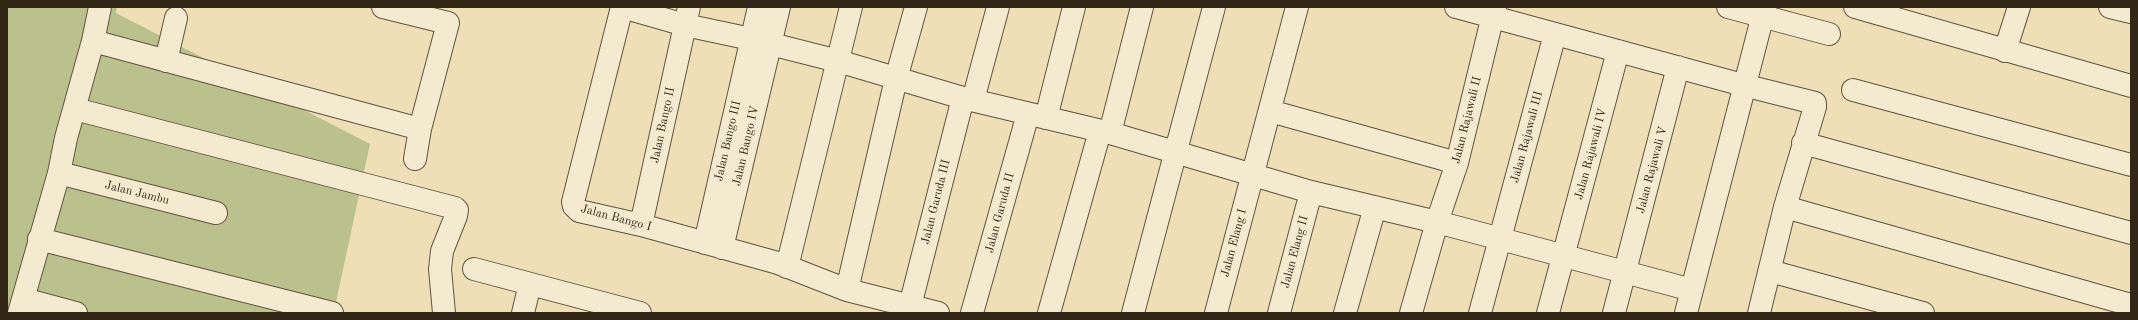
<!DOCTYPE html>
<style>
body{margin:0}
#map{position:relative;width:2138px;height:320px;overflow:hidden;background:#eedfb7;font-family:"Old Standard TT",serif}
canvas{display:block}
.frame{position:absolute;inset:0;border:8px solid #322617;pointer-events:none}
</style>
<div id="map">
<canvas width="2138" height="320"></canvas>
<div class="frame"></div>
</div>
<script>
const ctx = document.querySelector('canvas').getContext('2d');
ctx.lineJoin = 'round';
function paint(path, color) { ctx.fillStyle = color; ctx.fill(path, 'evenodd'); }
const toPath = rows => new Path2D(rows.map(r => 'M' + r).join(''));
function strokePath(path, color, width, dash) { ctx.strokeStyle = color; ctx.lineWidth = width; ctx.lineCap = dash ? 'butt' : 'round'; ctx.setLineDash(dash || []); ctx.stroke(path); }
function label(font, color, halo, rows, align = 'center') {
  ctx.font = font + ' "Old Standard TT",serif'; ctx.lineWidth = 3.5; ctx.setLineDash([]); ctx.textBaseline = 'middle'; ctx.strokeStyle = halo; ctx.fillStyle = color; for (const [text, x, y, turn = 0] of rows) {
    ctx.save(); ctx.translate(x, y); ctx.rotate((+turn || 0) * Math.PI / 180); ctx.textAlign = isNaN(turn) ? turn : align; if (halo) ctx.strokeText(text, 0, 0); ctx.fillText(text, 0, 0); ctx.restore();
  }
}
paint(toPath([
 [7,7,117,7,116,13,370,144,336,302,340,313,7,313]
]), '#bbc18c');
const minor = toPath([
 [383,7,448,23,420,129,415,159],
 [622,7,685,25,751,39,838,61,963,98,1110,133,1311,192,1437,222,1692,290],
 [622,7,573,202,574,206,579,211,641,225,778,263,847,290,938,313],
 [1456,7,1743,85,1815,103,1815,107,1785,207,1759,313],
 [1728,7,1829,34],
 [1855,7,2131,86],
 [2110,7,2131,12],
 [93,41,420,129],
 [2005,51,2019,7],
 [166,61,176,18],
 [1853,90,2131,165],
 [973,100,998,7],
 [75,109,455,208,457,210,456,216,442,251,440,269,444,313],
 [1270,111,1457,163],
 [1046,118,1074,7],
 [1110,133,1142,7],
 [1803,143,2131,233],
 [59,173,216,213],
 [1785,207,2131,305],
 [641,225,689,7],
 [39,239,332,313],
 [705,243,759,7],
 [722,248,779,7],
 [787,267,851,7],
 [474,269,640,313],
 [1770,271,1923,313],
 [847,290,896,79,916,7],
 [24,299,76,313],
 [910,306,963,98],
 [19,313,59,173,66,138,93,41,100,7],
 [523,313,530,284],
 [972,313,1028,114],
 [1049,313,1100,131],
 [1133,313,1214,7],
 [1216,313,1297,7],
 [1279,313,1311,192],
 [1345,313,1375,207],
 [1411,313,1437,222,1457,163,1495,7],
 [1480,313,1555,34],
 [1548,313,1618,51],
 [1614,313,1678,67],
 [1686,313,1765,7]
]);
strokePath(minor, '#61543f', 24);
strokePath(minor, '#f4ead0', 22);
label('12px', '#322617', '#f4ead0', [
 ["Jalan Rajawali II",1467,120,-76],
 ["Jalan Bango II",663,125,-78],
 ["Jalan Rajawali III",1527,137,-75],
 ["Jalan Bango III",728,141,-77],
 ["Jalan Bango IV",746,146,-77],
 ["Jalan Rajawali IV",1591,154,-75],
 ["Jalan Rajawali V",1652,170,-75],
 ["Jalan Jambu",137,193,14],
 ["Jalan Garuda III",936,202,-76],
 ["Jalan Garuda II",1000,213,-75],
 ["Jalan Bango I",616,218,15],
 ["Jalan Elang I",1234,243,-75],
 ["Jalan Elang II",1295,252,-75]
]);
</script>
